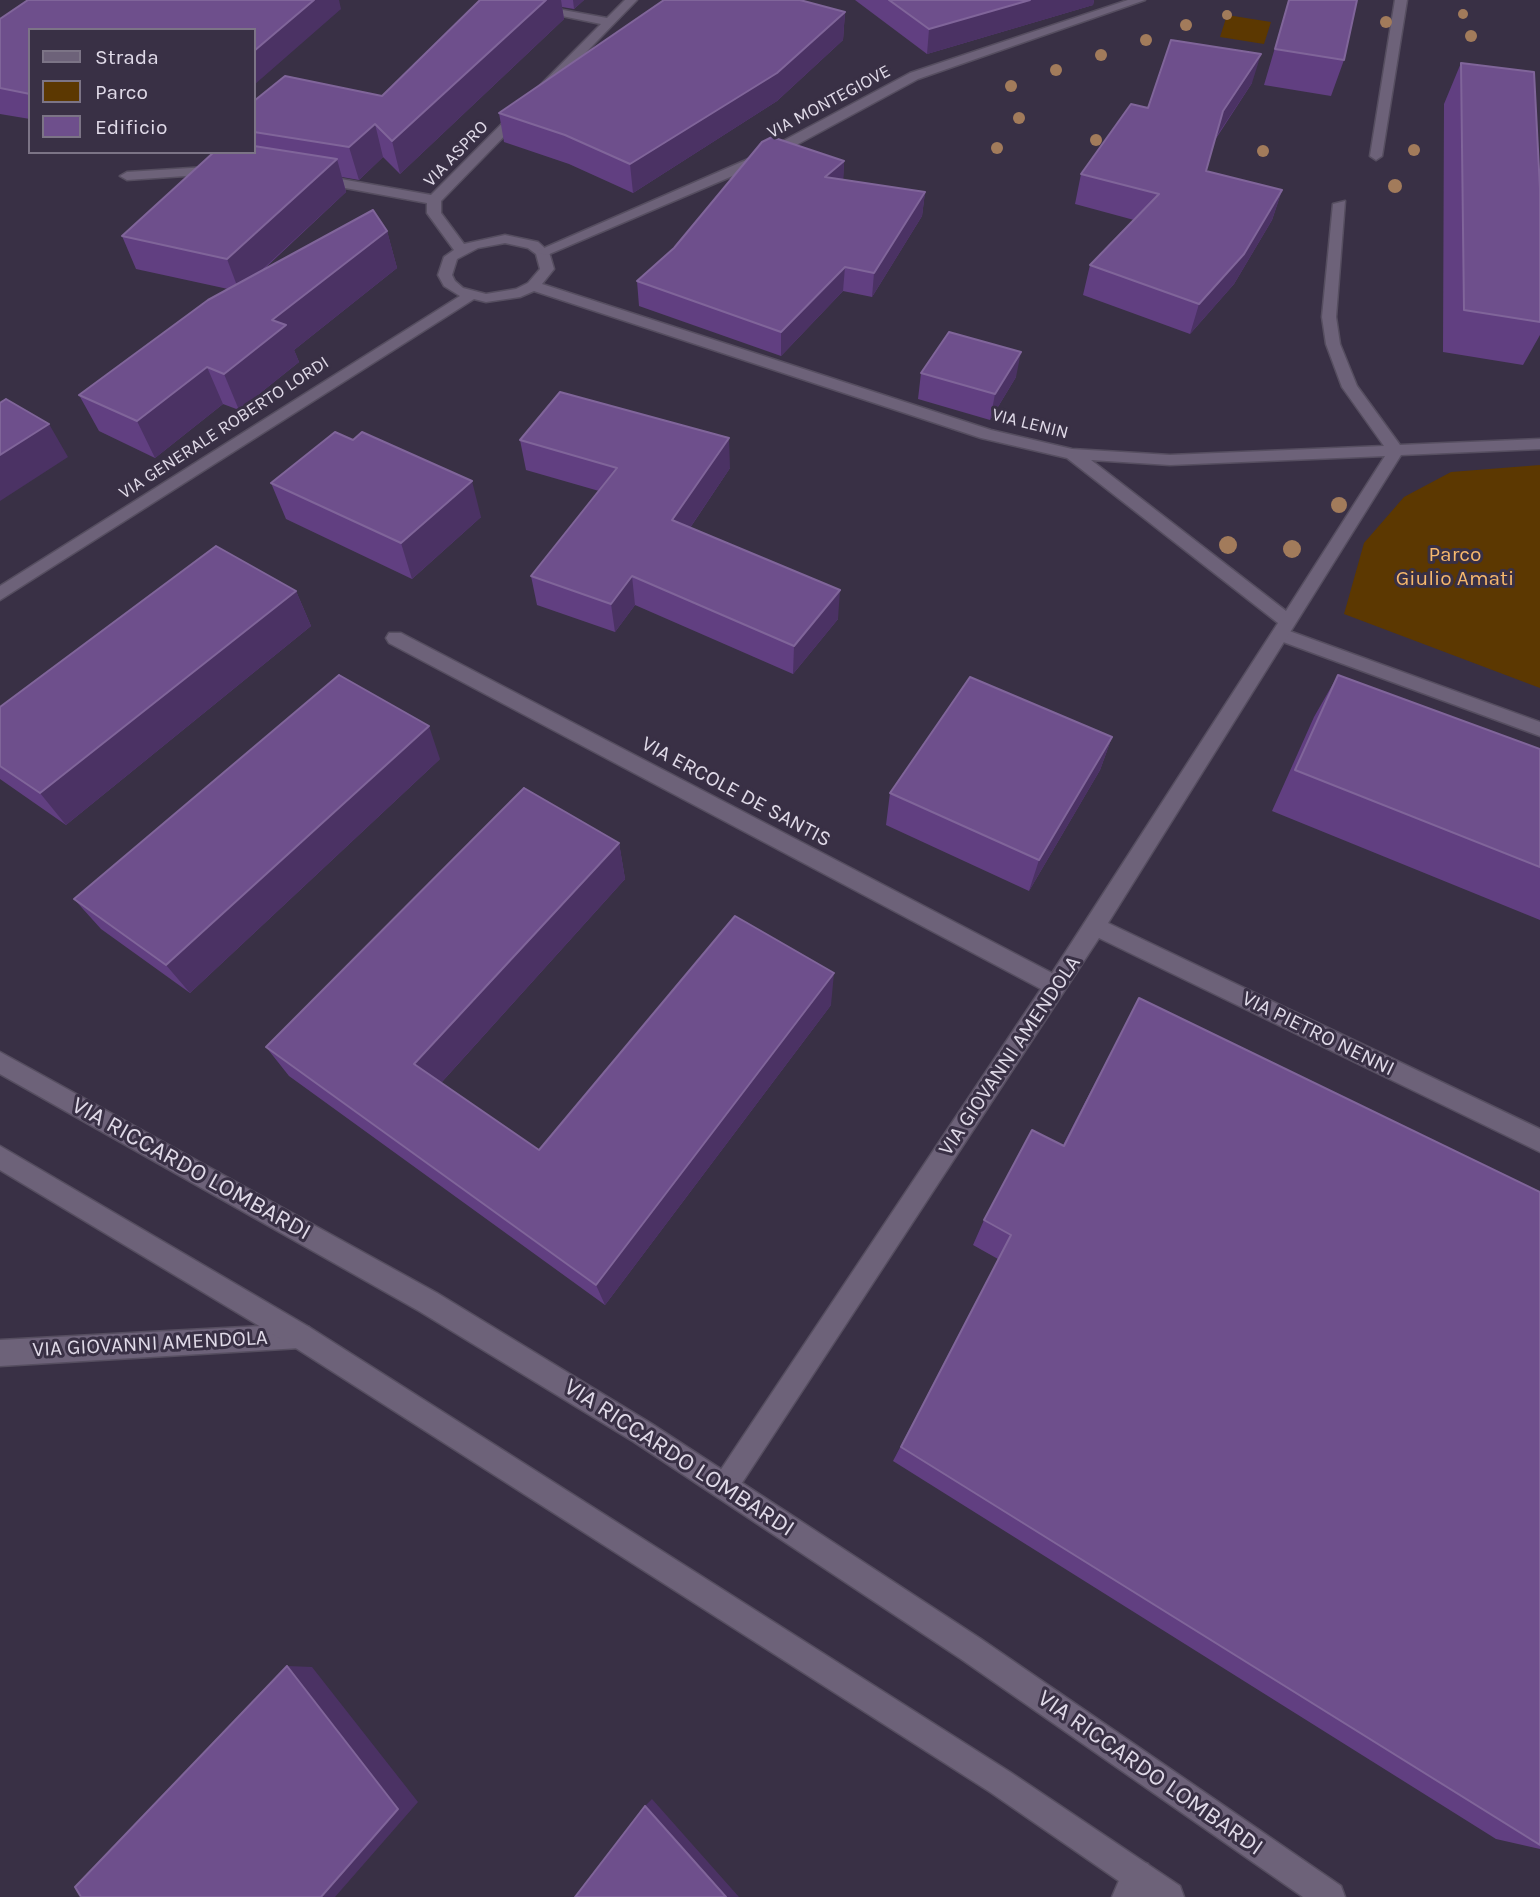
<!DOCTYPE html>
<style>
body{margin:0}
#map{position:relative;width:1540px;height:1897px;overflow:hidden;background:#393045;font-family:Karla,sans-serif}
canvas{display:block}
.legend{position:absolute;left:28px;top:28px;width:228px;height:126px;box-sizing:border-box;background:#393045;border:2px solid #7c7486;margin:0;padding:9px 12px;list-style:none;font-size:21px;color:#e0dae8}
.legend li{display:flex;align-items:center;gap:14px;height:35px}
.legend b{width:35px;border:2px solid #7c7486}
</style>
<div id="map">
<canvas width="1540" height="1897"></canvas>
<ul class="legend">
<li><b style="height:9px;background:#6d6279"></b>Strada</li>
<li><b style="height:19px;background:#5c3801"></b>Parco</li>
<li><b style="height:19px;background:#6e4f8c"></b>Edificio</li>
</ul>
</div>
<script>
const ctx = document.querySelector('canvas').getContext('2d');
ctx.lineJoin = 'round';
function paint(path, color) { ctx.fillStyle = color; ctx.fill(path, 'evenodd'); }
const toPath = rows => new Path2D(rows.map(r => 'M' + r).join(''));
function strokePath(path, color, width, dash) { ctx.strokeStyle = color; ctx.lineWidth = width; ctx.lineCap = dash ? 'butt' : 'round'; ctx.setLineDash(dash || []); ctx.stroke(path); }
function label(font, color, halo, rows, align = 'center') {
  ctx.font = font + ' Karla,sans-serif'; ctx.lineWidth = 6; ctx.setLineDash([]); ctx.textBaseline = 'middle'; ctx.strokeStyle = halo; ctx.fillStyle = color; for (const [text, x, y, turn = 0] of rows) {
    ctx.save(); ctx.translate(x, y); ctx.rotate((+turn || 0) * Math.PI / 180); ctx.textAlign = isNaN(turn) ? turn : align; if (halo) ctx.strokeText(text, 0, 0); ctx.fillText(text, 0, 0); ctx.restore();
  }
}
paint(toPath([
 [1227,15,1271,22,1264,44,1220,37],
 [1540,465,1540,688,1344,614,1364,543,1404,497,1451,472]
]), '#5c3801');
const lane = toPath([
 [1281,628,1540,722,1540,736,1275,639,1272,634,1275,629,1281,628]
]);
const street = toPath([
 [484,0,508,0,607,18,625,0,637,0,441,201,441,213,464,244,505,235,538,242,549,252,554,269,542,284,991,430,1072,449,1170,455,1384,446,1342,387,1326,344,1322,317,1333,204,1345,201,1336,317,1340,344,1357,386,1400,445,1540,439,1540,449,1401,455,1108,923,1540,1129,1540,1152,1099,938,734,1495,725,1499,716,1495,712,1486,716,1477,1041,989,389,643,386,638,389,633,401,633,1052,973,1278,623,1067,458,981,438,534,291,520,297,486,302,474,299,0,600,0,586,460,296,444,286,438,275,444,257,454,250,427,213,427,203,318,183,311,179,318,175,431,195,601,24,484,0],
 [505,243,528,248,536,254,540,269,528,283,516,289,486,294,463,288,455,281,452,275,457,259,478,248,505,243],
 [1385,456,1286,611,1091,460,1170,465,1385,456],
 [1395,0,1407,0,1382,156,1376,160,1370,156,1395,0],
 [223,166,228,167,228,173,127,180,120,176,127,172,223,166],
 [300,1324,309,1327,312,1336,309,1345,300,1348,0,1366,0,1340,300,1324],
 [1137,1860,1148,1864,1152,1875,1143,1897,1112,1897,1126,1864,1137,1860]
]);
const secondary = toPath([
 [1128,0,1145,0,918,79,763,163,547,255,535,252,753,157,910,73,1128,0],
 [0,1052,437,1293,652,1424,981,1639,1341,1886,1345,1897,1303,1897,961,1659,634,1442,419,1311,0,1074,0,1052],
 [0,1146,309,1327,1010,1772,1180,1886,1184,1897,1142,1897,990,1792,291,1345,0,1170,0,1146]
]);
strokePath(lane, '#564e60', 3);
strokePath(street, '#564e60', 3);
strokePath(secondary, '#564e60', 3);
paint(lane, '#6d6279');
paint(street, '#6d6279');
paint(secondary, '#6d6279');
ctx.fillStyle = '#a27b5b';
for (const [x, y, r] of [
 [1463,14,5],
 [1227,15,5],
 [1386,22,6],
 [1186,25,6],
 [1471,36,6],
 [1146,40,6],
 [1101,55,6],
 [1056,70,6],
 [1011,86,6],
 [1019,118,6],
 [1096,140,6],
 [997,148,6],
 [1414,150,6],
 [1263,151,6],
 [1395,186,7],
 [1339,505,8],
 [1228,545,9],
 [1292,549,9]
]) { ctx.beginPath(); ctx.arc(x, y, r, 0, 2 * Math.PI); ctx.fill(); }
paint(toPath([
 [480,0,584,0,574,9,562,7,564,19,400,174,383,157,359,180,342,177,346,192,262,271,387,231,397,268,294,350,299,362,239,410,223,404,155,458,99,431,79,395,228,289,136,269,122,236,254,152,254,101,382,96],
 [855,0,1094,0,1093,5,927,54],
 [1289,0,1344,60,1331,96,1264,85],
 [341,9,254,30,30,30,30,119,0,114,0,19],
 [845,12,843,40,777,101,633,193,569,164,504,142,499,113],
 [1461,63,1540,189,1540,335,1523,365,1443,352,1444,104],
 [1252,83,1215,140,1206,171,1282,190,1272,220,1234,284,1190,334,1083,295,1090,265,1134,220,1075,204,1081,174,1148,108],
 [844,161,843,180,925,192,922,216,872,297,843,291,781,356,639,306,637,281],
 [921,373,1016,377,990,420,918,399],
 [520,440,730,468,690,528,838,619,793,674,635,605,615,632,537,605,531,576,599,491,526,470],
 [271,483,481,517,412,579,286,519],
 [296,591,311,626,66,825,0,779,0,707],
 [1338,675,1540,749,1540,920,1272,811,1314,717],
 [1112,737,1100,770,1029,891,886,825,890,793],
 [440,759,190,993,101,929,74,899],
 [619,843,625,879,441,1083,539,1150,831,1005,605,1305,289,1076,266,1047],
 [1139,998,1540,1192,1540,1849,1496,1839,893,1461,998,1259,973,1245,984,1220,1063,1145]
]), '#613f81');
paint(toPath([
 [314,0,339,0,341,9,254,85,254,51],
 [546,0,561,0,564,19,400,174,392,141],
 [573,0,584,0,574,9],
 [1030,0,1094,0,1093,5,927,54,929,29],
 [845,12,843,40,777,101,633,193,630,164],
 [1261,54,1252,83,1214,140,1223,111],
 [375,124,383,157,359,180,349,147],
 [337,159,346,192,239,291,227,259],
 [844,161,843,185,825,177],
 [1282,190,1272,220,1234,284,1190,334,1199,304],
 [925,192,922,216,872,297,874,273],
 [387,231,397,268,294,350,299,362,239,410,224,374,272,320],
 [845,267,843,291,781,356,781,332],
 [1021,352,1016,377,990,420,995,394],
 [207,367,223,404,155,458,137,421],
 [49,424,68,457,0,501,0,455],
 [729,438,730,468,675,550,672,520],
 [472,481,481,517,412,579,401,543],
 [632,576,635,605,615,632,611,604],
 [840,590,838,619,793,674,794,646],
 [296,591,311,626,66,825,40,793],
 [429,726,440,759,190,993,166,965],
 [1112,737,1100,770,1029,891,1039,860],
 [619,843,625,879,431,1094,414,1064],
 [834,973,831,1005,605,1305,596,1285],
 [287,1666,312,1667,418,1802,335,1897,321,1897],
 [652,1799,739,1897,726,1897,645,1806]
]), '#4b3264');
const building = toPath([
 [28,0,314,0,254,51,254,30,30,30,30,94,0,88,0,19,28,0],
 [480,0,546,0,392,141,375,124,349,147,254,132,254,101,285,76,382,96,480,0],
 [664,0,800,0,845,12,777,73,630,164,565,135,499,113,664,0],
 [889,0,1030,0,929,29,889,0],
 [1289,0,1357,0,1344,60,1275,49,1289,0],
 [1171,40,1261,54,1223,111,1206,171,1282,190,1244,254,1199,304,1090,265,1159,194,1081,174,1131,104,1148,108,1171,40],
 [1461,63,1534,72,1540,189,1540,322,1464,310,1461,63],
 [772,137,844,161,825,177,925,192,874,273,845,267,781,332,637,281,674,248,762,142,772,137],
 [254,146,337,159,227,259,122,236,214,152,254,152,254,146],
 [373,210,387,231,272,320,286,325,224,374,207,367,137,421,79,395,208,300,373,210],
 [949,332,1021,352,995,394,921,373,949,332],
 [560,392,729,438,672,520,840,590,794,646,632,576,611,604,531,576,617,468,520,440,560,392],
 [6,399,49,424,0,455,0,403,6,399],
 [335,432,353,440,362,432,472,481,401,543,271,483,335,432],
 [216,546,296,591,40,793,0,766,0,707,216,546],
 [339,675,429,726,166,965,74,899,339,675],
 [1338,675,1540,749,1540,867,1295,770,1338,675],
 [970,677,1112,737,1039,860,890,793,970,677],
 [524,788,619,843,414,1064,539,1150,735,916,834,973,596,1285,266,1047,524,788],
 [1139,998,1540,1192,1540,1845,901,1447,1011,1235,984,1220,1032,1130,1064,1146,1139,998],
 [287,1666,398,1809,321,1897,81,1897,75,1887,287,1666],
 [645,1806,726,1897,575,1897,645,1806]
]);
paint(building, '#6e4f8c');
strokePath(building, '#80659a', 2);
label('18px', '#e0dae8', '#393045', [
 ["VIA MONTEGIOVE",829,102,-28],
 ["VIA ASPRO",456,154,-46],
 ["VIA LENIN",1030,424,14],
 ["VIA GENERALE ROBERTO LORDI",224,428,-33]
]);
label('21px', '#f7b86d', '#393045', [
 ["Parco",1455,555],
 ["Giulio Amati",1455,579]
]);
label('21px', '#e0dae8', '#393045', [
 ["VIA ERCOLE DE SANTIS",736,792,28],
 ["VIA PIETRO NENNI",1318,1034,26],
 ["VIA GIOVANNI AMENDOLA",1010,1056,-56],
 ["VIA GIOVANNI AMENDOLA",150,1344,-3]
]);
label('24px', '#e0dae8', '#393045', [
 ["VIA RICCARDO LOMBARDI",191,1169,29],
 ["VIA RICCARDO LOMBARDI",679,1458,33],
 ["VIA RICCARDO LOMBARDI",1150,1773,35]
]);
</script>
